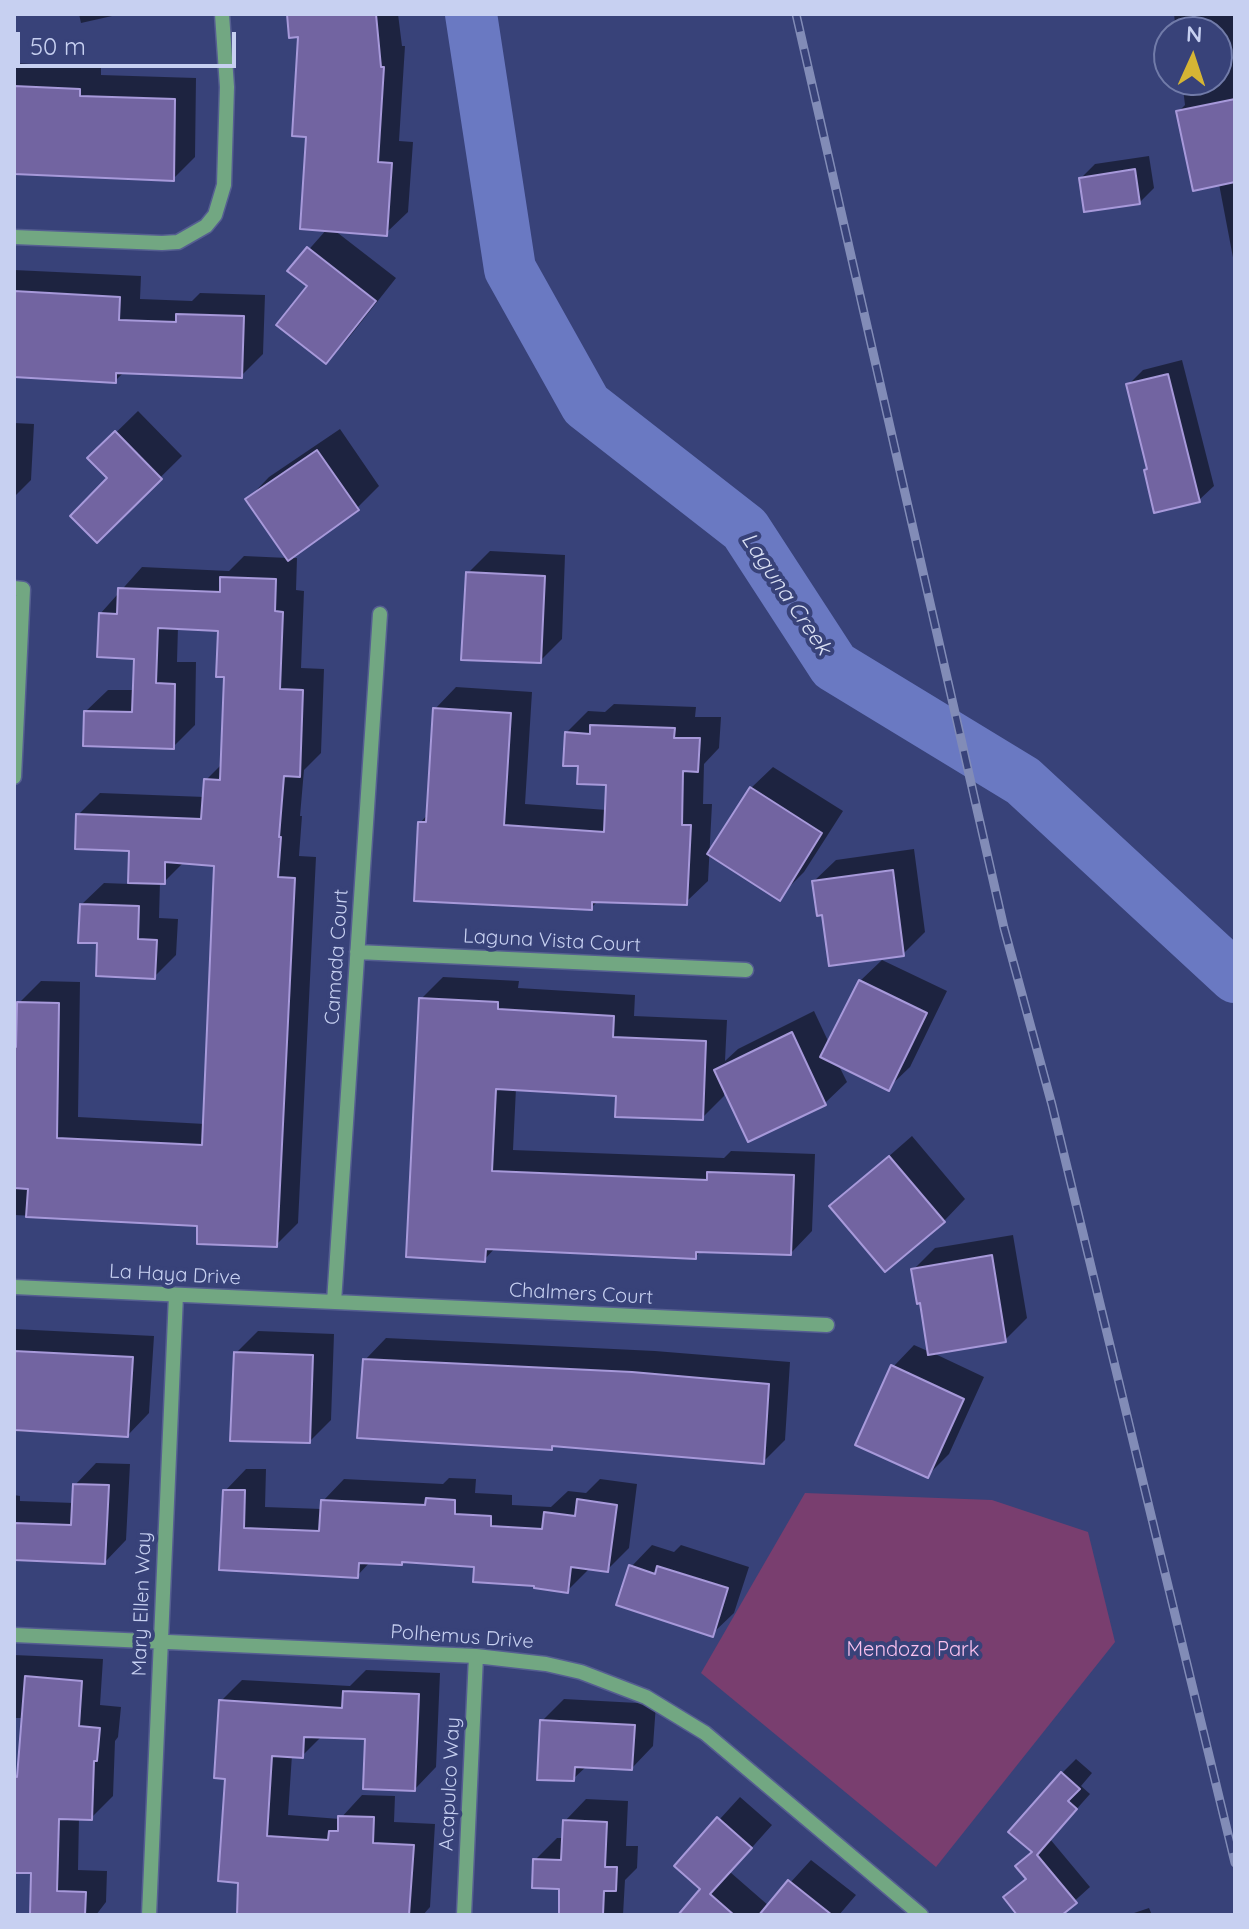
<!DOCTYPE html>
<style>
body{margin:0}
#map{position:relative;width:1249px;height:1929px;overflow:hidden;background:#384279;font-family:Quicksand,sans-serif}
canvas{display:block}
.frame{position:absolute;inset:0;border:16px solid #c7d0f1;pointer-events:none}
.north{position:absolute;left:1153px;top:16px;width:80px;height:80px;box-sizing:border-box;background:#384279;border:2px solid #717ba9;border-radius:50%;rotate:3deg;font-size:22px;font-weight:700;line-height:32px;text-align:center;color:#c7d0f1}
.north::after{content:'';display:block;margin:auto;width:28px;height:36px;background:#d6b534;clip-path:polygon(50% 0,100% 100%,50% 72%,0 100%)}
.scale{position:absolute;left:16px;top:32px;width:220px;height:36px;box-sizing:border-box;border:4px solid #c7d0f1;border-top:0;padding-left:10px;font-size:24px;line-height:28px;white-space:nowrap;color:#c7d0f1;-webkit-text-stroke:6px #384279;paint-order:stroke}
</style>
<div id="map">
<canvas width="1249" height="1929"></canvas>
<div class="frame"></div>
<div class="north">N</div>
<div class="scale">50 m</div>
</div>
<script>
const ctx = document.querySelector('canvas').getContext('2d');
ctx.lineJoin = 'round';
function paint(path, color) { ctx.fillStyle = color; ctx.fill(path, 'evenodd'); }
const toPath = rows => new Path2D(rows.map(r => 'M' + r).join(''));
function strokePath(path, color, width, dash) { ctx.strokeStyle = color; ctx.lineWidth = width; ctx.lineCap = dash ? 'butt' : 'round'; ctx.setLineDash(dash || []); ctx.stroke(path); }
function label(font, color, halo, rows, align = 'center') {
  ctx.font = font + ' Quicksand,sans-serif'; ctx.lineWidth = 8; ctx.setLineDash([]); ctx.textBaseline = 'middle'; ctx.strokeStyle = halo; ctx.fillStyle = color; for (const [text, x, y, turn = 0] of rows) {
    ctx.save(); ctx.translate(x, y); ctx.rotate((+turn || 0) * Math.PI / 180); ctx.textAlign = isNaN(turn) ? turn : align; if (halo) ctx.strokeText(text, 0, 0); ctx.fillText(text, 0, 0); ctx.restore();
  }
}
paint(toPath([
 [805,1493,992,1500,1088,1532,1115,1642,936,1867,701,1673]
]), '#793e6f');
paint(toPath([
 [79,14,121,14,81,23],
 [289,14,398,14,402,46,405,46,399,141,413,142,408,212,386,233,334,230,396,278,347,340,326,362,309,286,290,271,327,229,308,135,300,35],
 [1174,14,1235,14,1235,268,1219,184,1178,112,1185,105,1182,80,1217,80,1217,32,1176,32],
 [14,63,101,68,101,75,196,78,195,157,173,179,14,172],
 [1149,156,1154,188,1139,203,1081,178,1095,164],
 [14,270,141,276,140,299,192,301,200,293,265,295,263,354,241,376,124,372,115,381,14,368],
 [1182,360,1214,486,1199,500,1148,468,1129,384,1143,370],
 [138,411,182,456,97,540,110,478,90,458],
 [14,423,34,424,31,480,14,497],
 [340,429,379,486,357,508,288,558,297,558,296,590,304,591,301,668,324,669,321,753,304,770,300,816,302,816,299,856,316,857,298,1223,276,1245,199,1224,14,1215,14,1036,19,1031,19,1003,41,981,80,982,78,1117,205,1124,216,864,184,862,164,882,160,882,159,918,178,919,176,955,154,977,99,941,82,904,104,883,130,884,131,849,78,815,100,793,205,797,206,780,223,763,226,675,220,629,178,627,177,662,196,662,195,725,173,747,86,711,108,690,134,690,136,657,100,614,142,567,229,571,244,556,288,558,248,499,269,477],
 [490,551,565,555,562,639,540,661,468,573],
 [456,687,532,692,525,804,607,810,608,783,580,764,566,733,588,711,605,712,614,704,696,707,695,717,721,717,719,748,704,764,703,804,712,804,708,881,686,902,599,900,591,908,420,823,428,814,435,709],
 [773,767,843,811,804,872,782,894,751,788],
 [914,849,925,932,903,954,824,913,814,881,836,860],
 [882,960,947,991,910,1067,888,1088,838,1064,847,1082,825,1103,724,1088,724,1096,702,1118,618,1094,516,1088,513,1150,724,1158,731,1151,815,1154,812,1231,791,1253,702,1250,695,1257,496,1247,484,1260,421,999,443,977,519,981,518,988,635,995,634,1016,727,1020,725,1061,738,1049,814,1011,829,1043,860,981],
 [912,1136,965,1199,944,1221,832,1206],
 [1013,1235,1027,1318,1005,1340,931,1352,984,1377,949,1454,927,1476,893,1367,914,1345,930,1352,922,1301,913,1270,935,1248],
 [14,1329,154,1336,149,1413,128,1435,34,1429,32,1432,14,1431],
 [258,1331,334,1334,331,1420,310,1441,236,1353],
 [386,1338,655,1351,790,1362,785,1440,763,1462,554,1444,551,1448,365,1360],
 [96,1463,130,1464,126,1540,105,1562,14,1557,14,1495,20,1496,20,1501,74,1503,75,1485],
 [246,1469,266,1469,265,1507,322,1509,323,1501,344,1479,443,1484,449,1478,476,1479,475,1493,512,1495,512,1505,551,1507,568,1491,586,1493,600,1479,637,1484,629,1548,607,1570,589,1569,567,1591,476,1565,404,1560,401,1563,371,1561,357,1576,221,1568,225,1491],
 [652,1545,674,1552,681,1545,749,1567,734,1613,712,1634,631,1567],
 [14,1655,103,1659,100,1705,121,1707,118,1737,115,1741,113,1796,91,1818,79,1818,78,1870,107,1871,106,1902,96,1915,32,1915,33,1871,14,1871,16,1777,20,1773,24,1718,14,1718],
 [366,1670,440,1673,436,1767,415,1789,367,1737,322,1736,302,1756,292,1755,288,1815,340,1819,362,1795,395,1796,394,1822,435,1824,430,1907,423,1915,239,1915,240,1881,221,1701,242,1680,350,1686],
 [564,1699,656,1704,653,1746,632,1768,587,1766,573,1779,542,1721],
 [1076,1759,1092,1773,1081,1786,1090,1794,1050,1839,1090,1887,1059,1915,1020,1915,1005,1898,1027,1877,1018,1866,1033,1850,1062,1773],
 [740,1797,772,1825,730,1872,769,1906,811,1860,856,1895,839,1915,682,1915,703,1889,677,1866],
 [586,1799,628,1801,626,1846,638,1846,637,1868,625,1880,623,1915,561,1915,562,1888,535,1860,557,1838,564,1838,565,1821],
 [1149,1908,1152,1915,1128,1915]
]), '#0007');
strokePath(toPath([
 [471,14,510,269,586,405,745,529,834,666,1023,781,1235,977]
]), '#6a79c2', 52);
const building = toPath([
 [287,14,376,14,381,67,384,67,378,162,392,163,387,236,300,229,306,137,292,136,298,37,289,38,287,14],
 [14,86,80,89,80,96,175,99,174,181,14,174,14,86],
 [1235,99,1235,182,1193,191,1176,111,1235,99],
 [1135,169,1140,204,1084,212,1079,178,1135,169],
 [307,247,376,301,326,364,276,325,307,286,287,271,307,247],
 [14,291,120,297,119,320,176,322,176,314,244,316,242,378,116,373,116,383,14,377,14,291],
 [1168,374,1200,502,1154,513,1144,470,1147,469,1126,384,1168,374],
 [115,431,162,479,97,543,70,516,107,478,87,458,115,431],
 [317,450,359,510,288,561,245,499,317,450],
 [466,572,545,576,541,663,461,660,466,572],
 [220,577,276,579,275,611,283,612,280,689,303,690,300,777,284,776,279,837,281,837,278,877,295,878,277,1247,197,1244,197,1226,26,1217,28,1189,14,1188,14,1047,16,1047,17,1002,59,1003,57,1138,202,1145,214,866,165,862,165,884,128,883,129,851,75,849,76,814,201,819,204,779,220,780,224,677,216,677,218,631,158,628,156,683,175,684,174,749,83,746,84,711,132,712,134,659,97,657,99,613,117,614,118,588,220,592,220,577],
 [433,708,511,713,504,825,604,832,606,785,577,784,578,766,563,766,565,732,590,734,590,725,675,728,674,738,700,738,698,772,683,771,682,825,691,825,687,905,592,902,592,910,414,901,418,822,426,822,433,708],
 [750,787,822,833,780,901,707,854,750,787],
 [893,870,904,956,829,966,822,915,817,916,812,881,893,870],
 [80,904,139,906,138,939,157,940,155,979,96,976,97,943,78,943,80,904],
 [859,980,927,1013,889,1091,820,1057,859,980],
 [419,998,498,1002,498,1009,614,1016,613,1037,706,1041,703,1120,615,1117,616,1096,496,1089,492,1171,707,1180,707,1172,794,1175,791,1255,696,1252,696,1259,486,1249,485,1262,406,1257,419,998],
 [792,1032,826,1105,748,1142,714,1070,792,1032],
 [889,1156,945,1222,885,1272,829,1206,889,1156],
 [992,1255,1006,1342,928,1355,920,1303,917,1304,911,1269,992,1255],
 [14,1351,133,1357,128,1437,14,1430,14,1351],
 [234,1352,313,1355,310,1443,230,1441,234,1352],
 [363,1359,632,1372,769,1384,764,1464,552,1446,552,1450,357,1438,363,1359],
 [891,1365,964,1399,928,1478,855,1445,891,1365],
 [73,1484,109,1485,105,1564,14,1560,14,1523,71,1525,73,1484],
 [223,1490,245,1490,244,1528,319,1531,321,1500,425,1505,426,1498,455,1500,455,1514,491,1516,491,1526,542,1529,544,1512,575,1516,577,1499,617,1505,608,1572,571,1567,568,1593,534,1588,534,1586,473,1582,474,1567,402,1562,402,1565,359,1563,358,1578,219,1570,223,1490],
 [629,1565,655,1574,657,1566,728,1588,713,1637,616,1605,629,1565],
 [25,1676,82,1681,79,1726,100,1728,97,1761,94,1761,92,1820,59,1819,57,1891,86,1892,85,1915,30,1915,31,1873,14,1873,14,1776,17,1777,25,1676],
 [343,1691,419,1694,415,1791,363,1789,365,1739,304,1737,303,1758,272,1756,267,1836,328,1840,329,1831,338,1831,338,1816,374,1817,373,1843,414,1845,409,1915,237,1915,238,1883,218,1881,225,1779,214,1778,219,1700,342,1708,343,1691],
 [540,1720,635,1725,632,1770,575,1767,574,1781,537,1780,540,1720],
 [1061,1772,1080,1789,1068,1801,1077,1809,1037,1855,1077,1903,1062,1915,1017,1915,1003,1897,1026,1879,1015,1866,1032,1852,1008,1832,1061,1772],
 [717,1817,752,1848,710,1894,734,1915,678,1915,700,1889,674,1866,717,1817],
 [563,1820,607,1822,605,1867,617,1867,616,1891,604,1891,603,1915,559,1915,559,1889,532,1888,533,1859,561,1860,563,1820],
 [788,1880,832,1915,759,1915,788,1880]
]);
paint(building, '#7264a1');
strokePath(building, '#a799da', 2);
const minor = toPath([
 [14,237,162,243,178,242,206,226,215,215,224,185,227,87,222,14],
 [14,588,23,589,14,777],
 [357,952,746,970],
 [14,1287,827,1325],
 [334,1302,380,614],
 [14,1635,476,1656,546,1664,581,1672,646,1697,705,1733,921,1915],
 [149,1915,176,1295],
 [464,1915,476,1656]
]);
strokePath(minor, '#555e91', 17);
strokePath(minor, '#72a782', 14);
const rail = toPath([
 [796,14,1004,928,1052,1105,1235,1863]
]);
strokePath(rail, '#828cb7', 9);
strokePath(rail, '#384279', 6, [18]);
label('20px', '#c7d0f1', '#384279', [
 ["Laguna Vista Court",552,941,3],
 ["Camada Court",337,957,-86],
 ["La Haya Drive",175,1275,3],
 ["Chalmers Court",581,1294,3],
 ["Mary Ellen Way",142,1604,-88],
 ["Polhemus Drive",462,1637,4],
 ["Acapulco Way",450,1784,-87]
]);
label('20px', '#f9c1ee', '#384279', [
 ["Mendoza Park",913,1650]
]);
label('italic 22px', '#d9dff3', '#384279', [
 ["Laguna Creek",786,594,56]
]);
</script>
